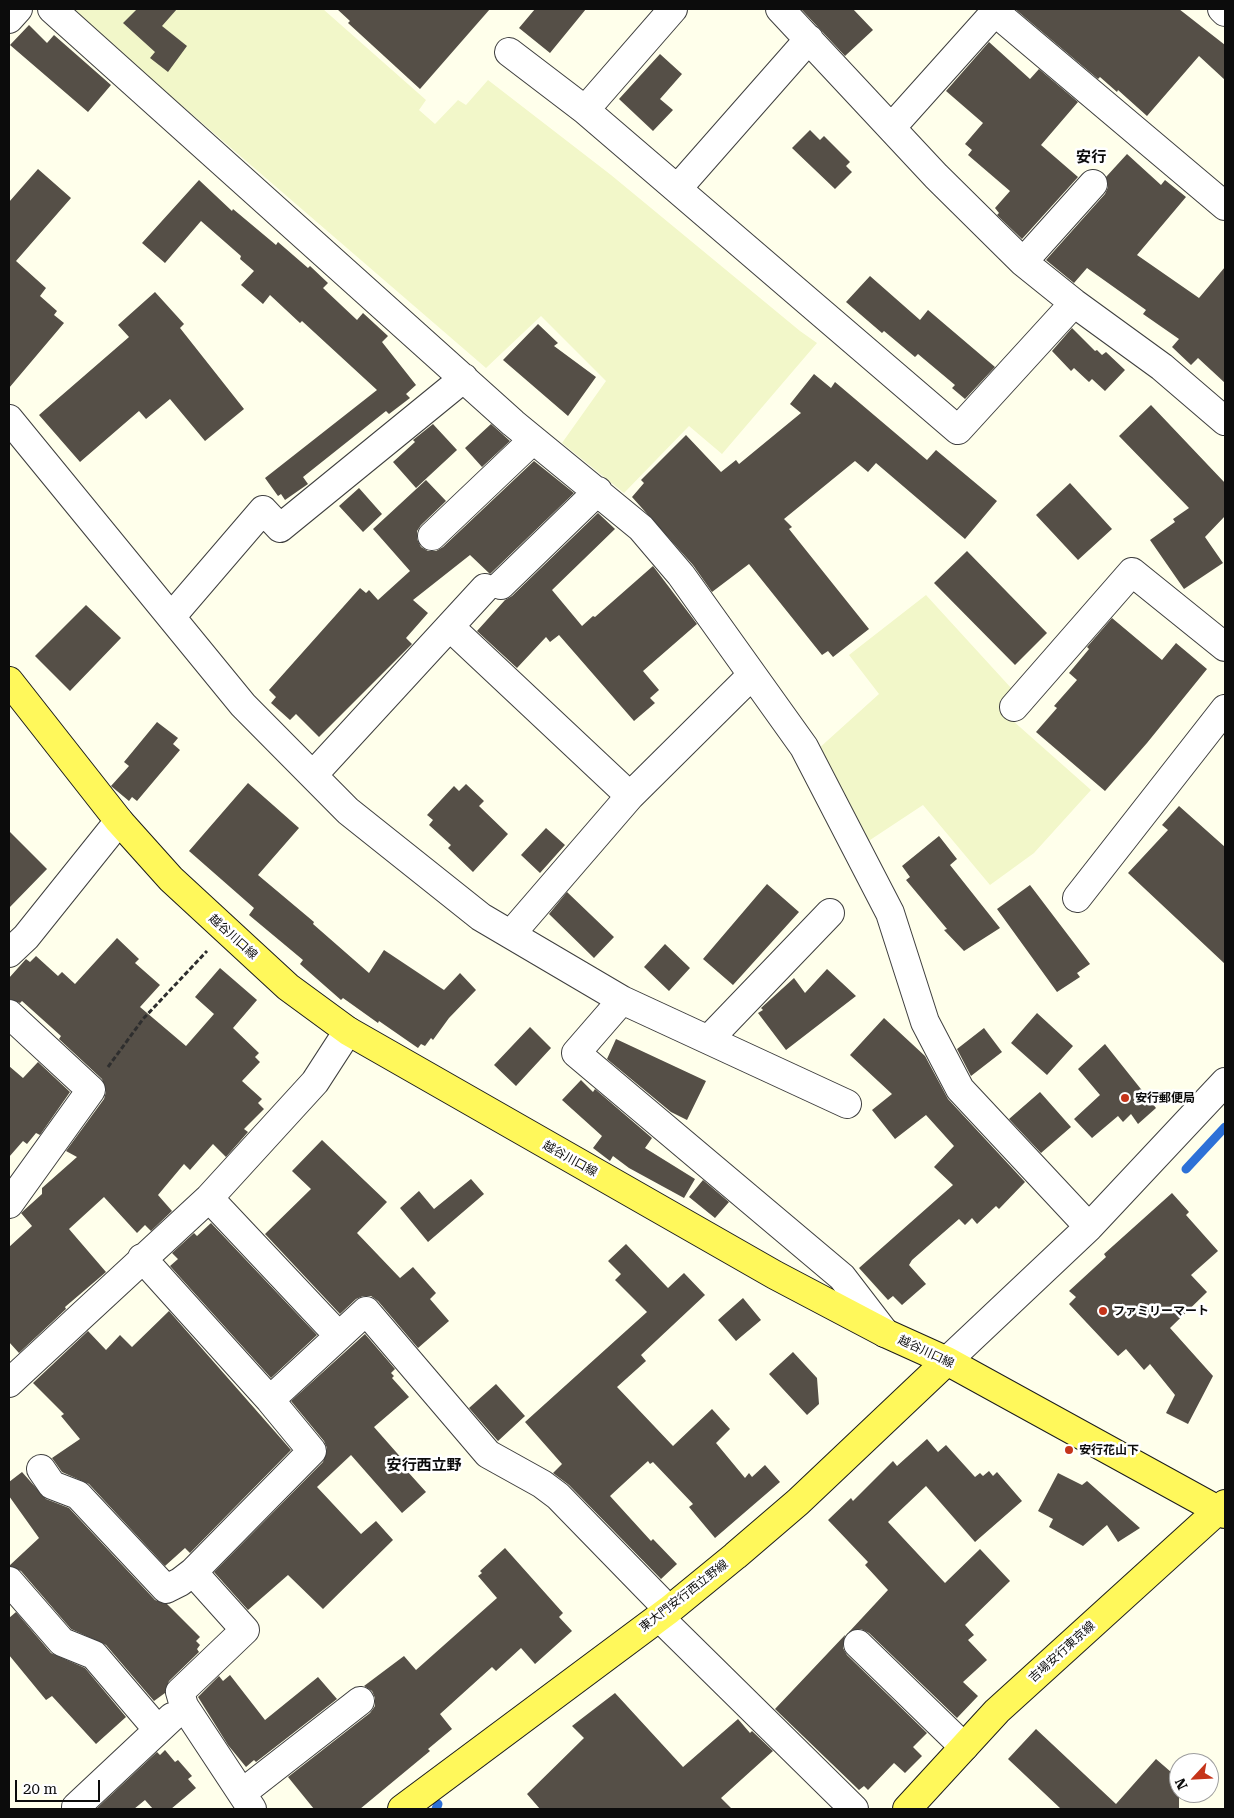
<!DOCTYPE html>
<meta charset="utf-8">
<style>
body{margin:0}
#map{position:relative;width:1234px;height:1818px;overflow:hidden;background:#ffffeb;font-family:"Roboto Serif",serif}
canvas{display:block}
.frame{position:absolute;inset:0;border:10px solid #0c0c0c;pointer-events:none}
.north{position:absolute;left:1169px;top:1753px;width:50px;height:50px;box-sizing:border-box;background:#fff;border:1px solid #9e9e9e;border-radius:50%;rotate:245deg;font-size:14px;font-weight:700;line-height:20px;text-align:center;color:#0c0c0c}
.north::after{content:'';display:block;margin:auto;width:18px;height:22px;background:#c5341a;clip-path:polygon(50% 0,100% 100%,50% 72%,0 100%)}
.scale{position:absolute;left:15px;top:1780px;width:85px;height:22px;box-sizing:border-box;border:2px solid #0c0c0c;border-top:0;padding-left:6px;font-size:15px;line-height:18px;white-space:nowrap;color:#0c0c0c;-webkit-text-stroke:4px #fff;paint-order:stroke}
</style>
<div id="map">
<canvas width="1234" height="1818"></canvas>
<div class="frame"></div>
<div class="north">N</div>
<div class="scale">20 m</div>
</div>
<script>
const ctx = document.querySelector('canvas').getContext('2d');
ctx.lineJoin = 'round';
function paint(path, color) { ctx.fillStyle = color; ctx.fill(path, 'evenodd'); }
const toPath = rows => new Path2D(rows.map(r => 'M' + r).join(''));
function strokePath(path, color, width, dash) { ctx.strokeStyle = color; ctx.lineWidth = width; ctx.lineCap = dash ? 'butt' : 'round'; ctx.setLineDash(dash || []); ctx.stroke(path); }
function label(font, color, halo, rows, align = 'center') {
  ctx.font = font + ' "Roboto Serif","Noto Sans JP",serif'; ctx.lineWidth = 5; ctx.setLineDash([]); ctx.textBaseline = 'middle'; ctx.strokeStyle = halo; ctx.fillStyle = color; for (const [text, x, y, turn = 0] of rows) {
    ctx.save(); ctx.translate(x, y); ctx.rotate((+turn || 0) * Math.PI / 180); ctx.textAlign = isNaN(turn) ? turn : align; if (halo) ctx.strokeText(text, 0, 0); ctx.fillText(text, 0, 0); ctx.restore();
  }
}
paint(toPath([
 [70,9,323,9,426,100,419,110,435,124,458,100,466,105,488,80,611,175,800,331,817,343,722,454,689,426,624,493,562,443,606,381,541,316,486,368],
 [926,595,1012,689,1001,700,1012,720,1091,790,1034,853,990,885,923,805,867,842,817,750,879,694,849,655]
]), '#f2f7c9');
strokePath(toPath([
 [1186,1169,1225,1127],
 [436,1809,438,1804]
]), '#2d71d7', 9);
paint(toPath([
 [137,9,177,9,162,26,187,46,168,72,150,58,155,52,123,23],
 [337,9,490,9,420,89,348,23,350,21],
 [535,9,586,9,550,53,519,28],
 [801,9,853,9,873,30,845,56],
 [1015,9,1179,9,1225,45,1225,80,1199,56,1147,116,1118,90,1117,92,1100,77,1098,79],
 [29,25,47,43,54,35,111,85,88,112,10,45],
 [989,42,1030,79,1039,69,1078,102,1041,145,1078,177,1022,239,997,215,999,213,995,208,1010,191,968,155,972,150,965,144,983,123,946,91],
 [660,54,682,74,660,99,673,110,653,131,619,99],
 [810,130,820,140,824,136,850,162,846,166,852,172,835,189,792,148],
 [1127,154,1161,185,1165,180,1186,197,1137,255,1199,298,1225,267,1225,383,1198,358,1191,365,1172,347,1179,339,1143,314,1146,310,1087,268,1074,283,1046,260,1105,194,1108,187,1106,177],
 [38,169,71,198,16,261,46,288,40,296,57,311,54,315,64,323,9,388,9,202],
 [199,180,232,211,233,209,276,245,278,242,308,268,310,266,328,283,323,288,357,320,363,313,388,336,382,342,416,385,406,394,410,398,389,414,386,411,303,477,308,484,285,500,281,494,278,496,265,478,377,390,302,321,300,323,270,295,263,304,241,285,254,271,240,259,241,256,201,221,165,263,142,243],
 [870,276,920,320,928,310,995,367,965,399,952,388,955,385,918,354,915,357,884,331,882,333,846,302],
 [155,292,184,324,180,328,244,409,205,441,170,399,146,419,139,411,80,462,39,415,129,337,118,325],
 [538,324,558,343,554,346,596,377,568,416,503,360],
 [1072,328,1095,351,1097,350,1102,355,1106,352,1125,370,1105,391,1092,379,1089,382,1074,368,1071,371,1052,351],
 [814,374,831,388,835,382,927,460,936,450,997,501,965,539,876,463,868,472,855,461,784,519,792,527,789,529,869,629,833,657,828,651,822,655,749,564,712,592,693,565,632,497,644,483,641,480,686,435,721,472,736,460,739,464,801,413,790,404],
 [1151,405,1225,483,1225,516,1205,537,1223,563,1184,589,1150,540,1175,522,1173,519,1189,508,1119,436],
 [433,424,457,450,416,488,393,462,415,442,413,440],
 [491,424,510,441,482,467,465,448],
 [534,461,574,493,490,574,470,555,413,600,428,613,406,638,412,644,319,737,296,714,290,720,271,703,276,697,269,690,360,588,366,593,369,590,378,600,410,571,373,529,426,480,446,501,421,525,417,531,417,539,421,547,428,551,436,551,443,547],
 [1070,483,1112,529,1078,560,1036,515],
 [359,488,382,514,363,532,339,506],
 [598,513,615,529,552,590,582,626,593,616,595,617,653,566,697,624,643,671,659,690,650,698,655,703,634,721,559,635,550,642,546,637,517,668,477,631,505,600,512,596],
 [967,551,1047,633,1015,665,934,583],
 [86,605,121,638,70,691,35,656],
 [1112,618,1162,660,1176,643,1207,669,1147,743,1105,791,1036,732,1057,708,1054,706,1077,680,1069,673,1089,649,1087,647],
 [157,722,178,738,173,744,180,750,137,801,132,797,129,801,111,786,129,766,124,762],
 [248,783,299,828,258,875,314,922,313,924,369,973,384,950,444,990,460,973,476,990,449,1018,433,1040,431,1038,425,1046,421,1044,418,1048,379,1021,378,1023,343,998,341,1000,300,964,303,960,249,915,254,908,189,851],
 [466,784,484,801,479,806,508,834,473,872,448,848,451,845,429,825,433,820,427,815,454,786,459,791],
 [1179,806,1225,847,1225,964,1128,873,1168,830,1162,825],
 [546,828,565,845,540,873,521,855],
 [9,831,47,869,9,908],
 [939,836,957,859,950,865,1000,928,964,951,944,930,947,929,906,880,910,877,902,866],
 [767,884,799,912,733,985,703,959],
 [1030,885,1090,964,1077,973,1080,977,1057,992,997,909],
 [567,892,614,937,594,958,549,914],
 [117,938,139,959,135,963,160,985,140,1007,186,1046,214,1014,195,997,220,968,257,1000,233,1028,259,1053,255,1057,260,1062,242,1081,262,1099,258,1103,264,1109,244,1129,248,1132,226,1157,213,1144,190,1170,184,1164,158,1195,172,1211,151,1231,145,1225,137,1233,104,1197,69,1229,106,1272,65,1307,66,1309,19,1353,9,1342,9,1247,32,1226,21,1213,42,1194,42,1188,77,1157,66,1151,104,1099,106,1092,102,1079,59,1039,61,1036,22,1001,20,1003,9,999,9,978,26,959,30,962,36,956,58,976,62,972,75,984],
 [665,944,690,968,669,991,644,967],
 [827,969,856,996,786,1050,758,1013,763,1010,761,1008,794,978,805,993],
 [1037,1013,1073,1046,1047,1075,1011,1043],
 [884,1018,925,1056,948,1099,1025,1182,999,1209,996,1206,977,1224,972,1218,965,1225,959,1219,912,1260,909,1265,926,1284,902,1305,893,1296,888,1300,859,1268,953,1185,934,1167,954,1146,926,1115,895,1139,872,1110,892,1094,850,1055],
 [530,1027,551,1048,516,1086,494,1065],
 [984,1028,1002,1052,971,1076,957,1049],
 [616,1039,706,1081,687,1120,671,1112,607,1059],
 [1105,1044,1156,1108,1138,1124,1131,1114,1123,1122,1118,1116,1092,1138,1074,1119,1100,1095,1078,1069],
 [38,1062,70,1092,40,1135,36,1133,27,1144,23,1141,9,1157,9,1066,23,1078],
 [581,1080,593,1092,595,1089,652,1138,645,1148,695,1179,684,1198,629,1168,613,1156,610,1161,593,1148,602,1136,562,1100],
 [1040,1092,1071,1127,1041,1153,1009,1119],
 [322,1140,387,1202,357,1233,400,1278,413,1267,436,1293,430,1299,449,1321,418,1348,378,1301,371,1296,363,1296,356,1299,340,1314,265,1234,311,1189,292,1171],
 [471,1179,484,1194,428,1242,400,1208,419,1191,434,1209],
 [703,1180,729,1202,715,1218,689,1197],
 [1172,1193,1189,1212,1186,1215,1218,1251,1191,1275,1207,1292,1170,1328,1213,1376,1188,1424,1166,1413,1175,1395,1150,1364,1144,1370,1126,1349,1118,1356,1069,1304,1076,1297,1069,1291,1106,1257,1104,1254],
 [211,1223,317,1335,271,1378,170,1266,178,1259,172,1253,194,1233,197,1236],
 [626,1244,668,1288,684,1273,705,1295,641,1355,646,1361,617,1387,673,1446,712,1409,730,1429,716,1443,745,1478,749,1473,752,1477,765,1465,780,1482,715,1538,689,1507,693,1504,653,1462,650,1464,648,1461,610,1496,651,1541,653,1539,677,1564,661,1579,569,1485,553,1473,562,1464,525,1422,647,1312,615,1280,621,1274,608,1261],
 [743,1298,761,1320,736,1341,718,1320],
 [169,1311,291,1450,190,1553,185,1548,165,1566,89,1484,62,1472,52,1458,80,1439,61,1416,64,1414,33,1383,88,1331,106,1350,120,1335,132,1347],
 [365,1334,395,1369,391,1373,394,1376,392,1378,409,1397,374,1427,411,1469,408,1472,426,1492,402,1513,351,1455,317,1487,361,1534,376,1521,393,1540,323,1609,288,1575,248,1610,214,1572,323,1462,327,1448,324,1441,291,1401],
 [793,1352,817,1378,819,1404,807,1415,769,1374],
 [496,1384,525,1416,498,1441,469,1408],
 [927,1439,938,1452,946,1445,975,1477,980,1473,983,1476,989,1471,993,1476,997,1472,1022,1501,975,1542,926,1486,888,1522,945,1583,980,1549,1010,1581,965,1625,974,1635,968,1640,987,1660,963,1682,978,1696,957,1718,869,1633,861,1629,849,1632,888,1590,865,1565,868,1562,828,1520,851,1498,853,1501,893,1461,897,1466],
 [22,1472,46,1499,69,1508,155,1600,167,1604,200,1637,196,1641,200,1645,197,1649,199,1652,169,1681,165,1693,154,1701,106,1645,71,1629,21,1571,9,1566,39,1538,9,1496,9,1482],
 [1058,1473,1082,1485,1087,1481,1140,1528,1118,1542,1107,1525,1083,1546,1049,1527,1053,1519,1038,1511],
 [505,1548,563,1613,559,1617,572,1631,535,1664,521,1648,496,1671,492,1667,440,1714,452,1729,428,1749,430,1751,360,1809,314,1809,288,1777,370,1713,375,1706,375,1698,372,1691,364,1686,404,1656,416,1670,497,1598,478,1576,482,1573,480,1571],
 [16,1612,51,1653,85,1668,126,1717,96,1744,52,1696,46,1700,9,1655,9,1618],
 [845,1635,843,1648,847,1655,927,1733,913,1747,922,1756,905,1773,894,1763,868,1790,864,1786,859,1790,775,1709],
 [230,1675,265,1720,318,1677,337,1699,256,1762,254,1760,246,1767,228,1745,198,1697,219,1676,223,1681],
 [615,1693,683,1767,738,1719,750,1733,752,1731,773,1751,721,1798,732,1809,540,1809,527,1794,584,1738,572,1726],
 [1036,1729,1116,1804,1156,1759,1179,1779,1179,1809,1061,1809,1008,1759],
 [165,1750,175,1762,178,1760,192,1776,188,1779,196,1788,171,1809,153,1809,145,1800,134,1809,96,1809,157,1752,160,1755]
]), '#554f47');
const minor = toPath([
 [52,9,513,423,641,528,681,575,804,747,890,913,925,1022,960,1089,1089,1227],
 [780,9,936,176,1023,262,1074,303,1162,367,1225,421],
 [998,9,995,12,1225,206],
 [1222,9,1225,12],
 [9,19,18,9],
 [509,52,585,110,958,430,1074,303],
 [585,110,673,9],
 [892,127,995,12],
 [677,189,809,39],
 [1023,262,1093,184],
 [9,419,243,705,348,811,481,917,622,1000,576,1053,842,1277,885,1333],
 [432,536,533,440],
 [501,585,598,491],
 [172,616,263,510,280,528,464,378],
 [450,627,630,796],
 [1014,707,1132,572,1225,647],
 [313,775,485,588],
 [1077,898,1225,709],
 [511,934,630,796,752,675],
 [9,953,26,937,119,821],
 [622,1000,847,1104],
 [9,1014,91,1090,9,1204],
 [709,1039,830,913],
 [209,1198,339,1336],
 [142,1258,270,1400,312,1451,193,1572,245,1630,180,1692,184,1706,252,1809],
 [947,1361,1089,1227,1225,1082],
 [9,1383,209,1198,315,1082,348,1031],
 [270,1400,366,1311,488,1454,542,1484,558,1496,669,1610],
 [41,1469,52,1485,78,1495,166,1589,180,1582,193,1572],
 [9,1581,62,1642,94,1655,158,1730],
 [659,1617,854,1809],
 [858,1644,964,1747],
 [242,1793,360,1701],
 [78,1809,76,1807,172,1717]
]);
const major = toPath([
 [9,681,119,821,171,879,288,987,348,1031,775,1275,885,1333,947,1361,1225,1514],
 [402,1809,669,1610,735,1556,798,1502,947,1361],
 [907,1809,997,1711,1225,1504]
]);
strokePath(minor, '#3f3f3f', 30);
strokePath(major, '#1d1d1d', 30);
strokePath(toPath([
 [108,1067,143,1019,207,951]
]), '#2e2e2e', 3, [5, 2.5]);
strokePath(minor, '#fff', 28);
strokePath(major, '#fff85b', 28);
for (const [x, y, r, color] of [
 [1125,1098,5,"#c5341a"],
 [1103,1311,5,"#c5341a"],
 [1069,1450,5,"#c5341a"]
]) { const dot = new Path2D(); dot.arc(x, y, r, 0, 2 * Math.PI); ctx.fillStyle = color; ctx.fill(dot); strokePath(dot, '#fff', 2); }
label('12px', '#0c0c0c', '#fff', [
 ["越谷川口線",233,937,42],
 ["越谷川口線",570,1159,29],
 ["越谷川口線",926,1352,25],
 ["東大門安行西立野線",684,1596,-38],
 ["吉場安行東京線",1062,1652,-42]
]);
label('bold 12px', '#0c0c0c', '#fff', [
 ["安行郵便局",1135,1098],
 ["ファミリーマート",1113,1311],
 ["安行花山下",1079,1450]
], 'left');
label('bold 15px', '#0c0c0c', '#fff', [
 ["安行",1091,158],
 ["安行西立野",424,1466]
]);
</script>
